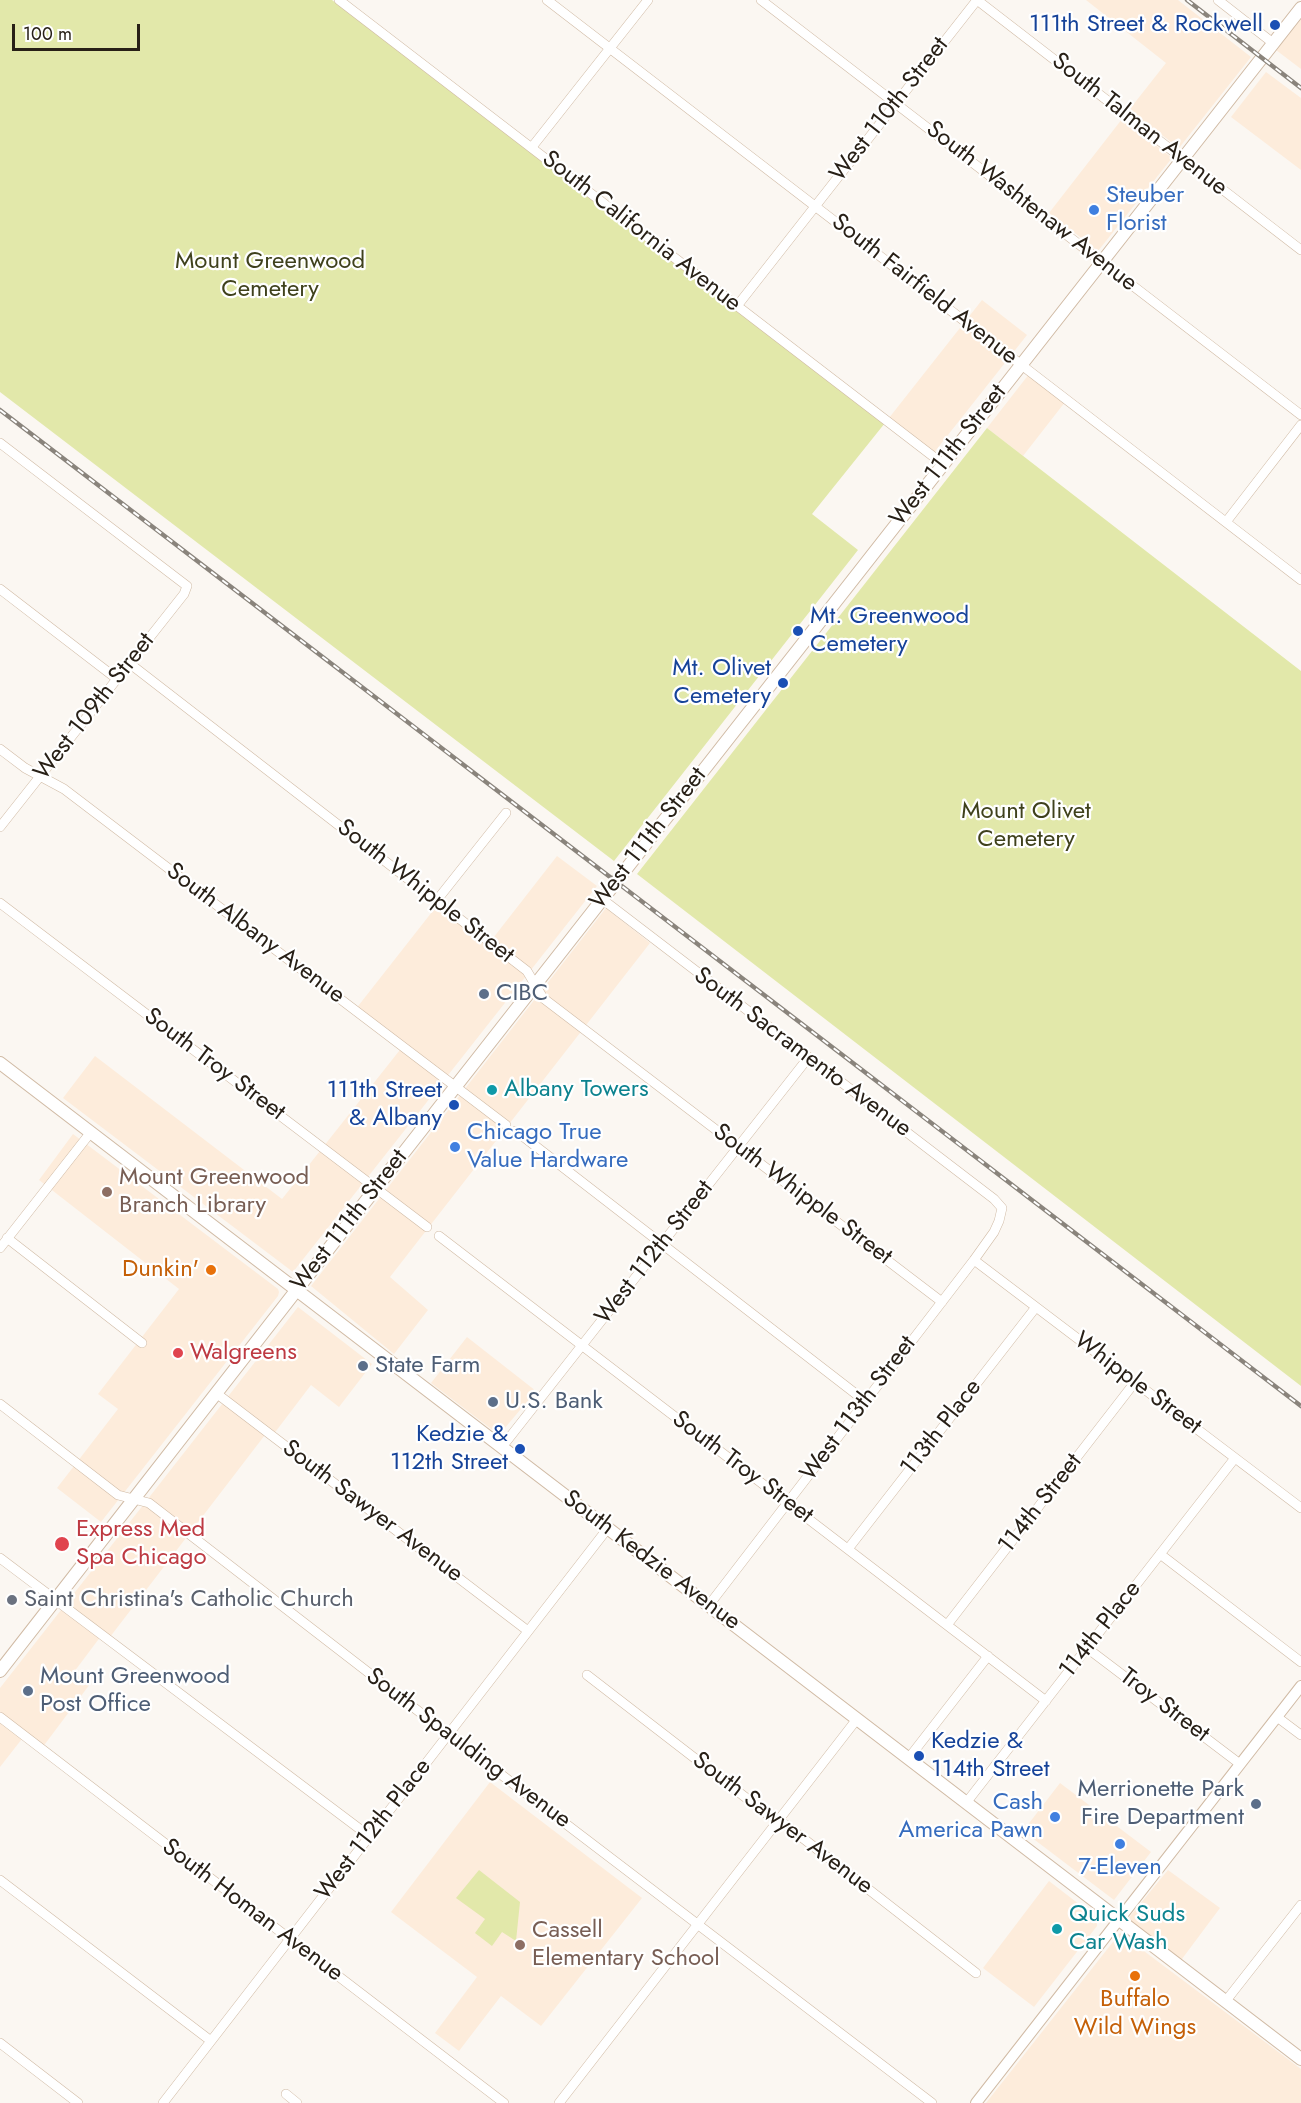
<!DOCTYPE html>
<style>
body{margin:0}
#map{position:relative;width:1301px;height:2103px;overflow:hidden;background:#fbf7f2;font-family:Jost,sans-serif}
canvas{display:block}
.scale{position:absolute;left:12px;top:24px;width:128px;height:27px;box-sizing:border-box;border:3px solid #282017;border-top:0;padding-left:8px;font-size:18px;line-height:21px;white-space:nowrap;color:#282017;-webkit-text-stroke:4px #fff;paint-order:stroke}
</style>
<div id="map">
<canvas width="1301" height="2103"></canvas>
<div class="scale">100 m</div>
</div>
<script>
const ctx = document.querySelector('canvas').getContext('2d');
ctx.lineJoin = 'round';
function paint(path, color) { ctx.fillStyle = color; ctx.fill(path, 'evenodd'); }
const toPath = rows => new Path2D(rows.map(r => 'M' + r).join(''));
function strokePath(path, color, width, dash) { ctx.strokeStyle = color; ctx.lineWidth = width; ctx.lineCap = dash ? 'butt' : 'round'; ctx.setLineDash(dash || []); ctx.stroke(path); }
function label(font, color, halo, rows, align = 'center') {
  ctx.font = font + ' Jost,sans-serif'; ctx.lineWidth = 4.5; ctx.setLineDash([]); ctx.textBaseline = 'middle'; ctx.strokeStyle = halo; ctx.fillStyle = color; for (const [text, x, y, turn = 0] of rows) {
    ctx.save(); ctx.translate(x, y); ctx.rotate((+turn || 0) * Math.PI / 180); ctx.textAlign = isNaN(turn) ? turn : align; if (halo) ctx.strokeText(text, 0, 0); ctx.fillText(text, 0, 0); ctx.restore();
  }
}
paint(toPath([
 [1086,0,1178,0,1251,57,1179,148,1129,110,1166,63],
 [1301,19,1301,69,1276,50],
 [1266,72,1301,98,1301,170,1231,117],
 [1122,119,1172,158,1098,251,1049,213],
 [982,300,1027,335,929,459,885,423],
 [1033,369,1069,397,1023,456,987,428],
 [557,856,597,886,293,1272,63,1098,95,1056,282,1199,403,1046,355,1010,439,903,490,942],
 [606,908,650,943,390,1277,428,1310,394,1354,311,1286],
 [73,1134,278,1289,279,1292,278,1296,101,1522,57,1488,118,1409,98,1394,179,1289,39,1180],
 [298,1307,372,1364,339,1407,311,1385,273,1435,268,1431,110,1637,104,1632,74,1672,90,1684,42,1748,25,1735,0,1767,0,1688],
 [467,1337,536,1391,499,1435,431,1383],
 [490,1782,642,1898,541,2026,501,1996,459,2051,435,2033,477,1977,391,1912],
 [1060,1783,1151,1852,1114,1900,1023,1831],
 [1168,1870,1220,1908,1179,1963,1126,1921],
 [1049,1881,1097,1918,1097,1926,1034,2007,983,1968],
 [1120,1933,1301,2069,1301,2103,986,2103]
]), '#fdecdb');
paint(toPath([
 [0,0,332,0,885,423,812,514,858,550,614,861,0,392],
 [987,428,1301,671,1301,1386,637,874],
 [479,1870,520,1902,516,1941,502,1932,492,1946,475,1933,485,1919,456,1898]
]), '#e2e8aa');
const minor = toPath([
 [339,0,943,464],
 [547,0,1301,580],
 [761,0,1301,415],
 [977,0,1301,250],
 [1218,0,1273,43],
 [532,147,648,0],
 [737,306,977,0],
 [0,443,187,586,184,594,0,827],
 [1226,522,1301,425],
 [0,589,117,679],
 [129,663,527,971,543,998,942,1302],
 [0,749,25,768,64,789,506,1125],
 [602,899,994,1199,1002,1208,999,1221,994,1232,974,1260,709,1605],
 [437,900,506,813],
 [0,903,427,1227],
 [516,1131,865,1401],
 [439,1236,1046,1701],
 [7,1238,142,1343],
 [0,1248,91,1132],
 [974,1260,1301,1508],
 [216,1393,528,1631],
 [0,1404,118,1495,149,1503,448,1734,932,2103],
 [502,1447,808,1058],
 [848,1549,1036,1307],
 [1160,1554,1301,1662],
 [0,1558,369,1836],
 [947,1625,1135,1382],
 [1087,1648,1240,1764],
 [587,1675,767,1814,786,1825,976,1973],
 [0,1717,504,2103],
 [1277,1717,1301,1735],
 [908,1759,988,1656],
 [966,1803,1235,1458],
 [0,1880,211,2041],
 [1225,2002,1301,1905],
 [0,2043,78,2103],
 [286,2094,297,2103],
 [163,2103,608,1528],
 [559,2103,857,1719]
]);
const tertiary = toPath([
 [976,2103,1301,1686]
]);
const secondary = toPath([
 [0,1063,1301,2059],
 [0,1671,376,1188,1301,8]
]);
strokePath(minor, '#d0baa4', 10);
strokePath(tertiary, '#d0baa4', 12);
strokePath(secondary, '#d0baa4', 14);
strokePath(minor, '#fff', 9);
strokePath(tertiary, '#fff', 10);
strokePath(secondary, '#fff', 12);
const rail = toPath([
 [1187,0,1301,88],
 [0,410,1301,1406]
]);
strokePath(rail, '#8a847c', 4.5);
strokePath(rail, '#fff', 2, [7]);
for (const [x, y, r, color] of [
 [1275,25,6,"#1a4fb4"],
 [1094,210,6,"#3f7fe0"],
 [798,631,6,"#1a4fb4"],
 [783,683,6,"#1a4fb4"],
 [484,994,6,"#5c6f8a"],
 [492,1090,6,"#0f9aa8"],
 [454,1105,6,"#1a4fb4"],
 [455,1147,6,"#3f7fe0"],
 [107,1192,6,"#8d6e63"],
 [211,1270,6,"#e8710a"],
 [178,1353,6,"#e0444e"],
 [363,1366,6,"#5c6f8a"],
 [493,1402,6,"#5c6f8a"],
 [520,1449,6,"#1a4fb4"],
 [62,1544,8,"#e0444e"],
 [12,1600,6,"#6b7280"],
 [28,1691,6,"#5c6f8a"],
 [919,1756,6,"#1a4fb4"],
 [1256,1804,6,"#5c6f8a"],
 [1055,1817,6,"#3f7fe0"],
 [1120,1844,6,"#3f7fe0"],
 [1057,1929,6,"#0f9aa8"],
 [520,1945,6,"#8d6e63"],
 [1135,1976,6,"#e8710a"]
]) { const dot = new Path2D(); dot.arc(x, y, r, 0, 2 * Math.PI); ctx.fillStyle = color; ctx.fill(dot); strokePath(dot, '#fff', 2); }
label('24px', '#164399', '#fff', [
 ["111th Street & Rockwell",1263,25],
 ["Mt. Greenwood",810,617,"left"],
 ["Cemetery",810,645,"left"],
 ["Mt. Olivet",771,669],
 ["Cemetery",771,697],
 ["111th Street",442,1091],
 ["& Albany",442,1119],
 ["Kedzie &",508,1435],
 ["112th Street",508,1463],
 ["Kedzie &",931,1742,"left"],
 ["114th Street",931,1770,"left"]
], 'right');
label('24px', '#282017', '#fff', [
 ["West 110th Street",890,110,-52],
 ["South Talman Avenue",1139,125,38],
 ["South Washtenaw Avenue",1031,207,38],
 ["South California Avenue",641,232,38],
 ["South Fairfield Avenue",924,290,38],
 ["West 111th Street",949,456,-52],
 ["West 109th Street",95,707,-52],
 ["West 111th Street",649,839,-52],
 ["South Whipple Street",425,892,38],
 ["South Albany Avenue",255,934,37],
 ["South Sacramento Avenue",802,1053,37],
 ["South Troy Street",214,1065,37],
 ["South Whipple Street",802,1195,37],
 ["West 111th Street",350,1221,-52],
 ["West 112th Street",655,1253,-52],
 ["Whipple Street",1137,1384,37],
 ["West 113th Street",859,1409,-53],
 ["113th Place",942,1428,-52],
 ["South Troy Street",742,1468,37],
 ["114th Street",1041,1504,-52],
 ["South Sawyer Avenue",372,1512,37],
 ["South Kedzie Avenue",651,1561,37],
 ["114th Place",1101,1630,-52],
 ["Troy Street",1164,1706,37],
 ["South Spaulding Avenue",468,1749,37],
 ["South Sawyer Avenue",782,1824,37],
 ["West 112th Place",374,1830,-52],
 ["South Homan Avenue",252,1911,37]
]);
label('24px', '#366cbe', '#fff', [
 ["Steuber",1106,196],
 ["Florist",1106,224],
 ["Chicago True",467,1133],
 ["Value Hardware",467,1161],
 ["Cash",1043,1803,"right"],
 ["America Pawn",1043,1831,"right"],
 ["7-Eleven",1120,1868,"center"]
], 'left');
label('24px', '#3f411c', '#fff', [
 ["Mount Greenwood",270,262],
 ["Cemetery",270,290],
 ["Mount Olivet",1026,812],
 ["Cemetery",1026,840]
]);
label('24px', '#4e5e75', '#fff', [
 ["CIBC",496,994],
 ["State Farm",375,1366],
 ["U.S. Bank",505,1402],
 ["Mount Greenwood",40,1677],
 ["Post Office",40,1705],
 ["Merrionette Park",1244,1790,"right"],
 ["Fire Department",1244,1818,"right"]
], 'left');
label('24px', '#0d838f', '#fff', [
 ["Albany Towers",504,1090],
 ["Quick Suds",1069,1915],
 ["Car Wash",1069,1943]
], 'left');
label('24px', '#785e54', '#fff', [
 ["Mount Greenwood",119,1178],
 ["Branch Library",119,1206],
 ["Cassell",532,1931],
 ["Elementary School",532,1959]
], 'left');
label('24px', '#c56008', '#fff', [
 ["Dunkin'",199,1270],
 ["Buffalo",1135,2000,"center"],
 ["Wild Wings",1135,2028,"center"]
], 'right');
label('24px', '#be3a42', '#fff', [
 ["Walgreens",190,1353],
 ["Express Med",76,1530],
 ["Spa Chicago",76,1558]
], 'left');
label('24px', '#5b616d', '#fff', [
 ["Saint Christina's Catholic Church",24,1600]
], 'left');
</script>
